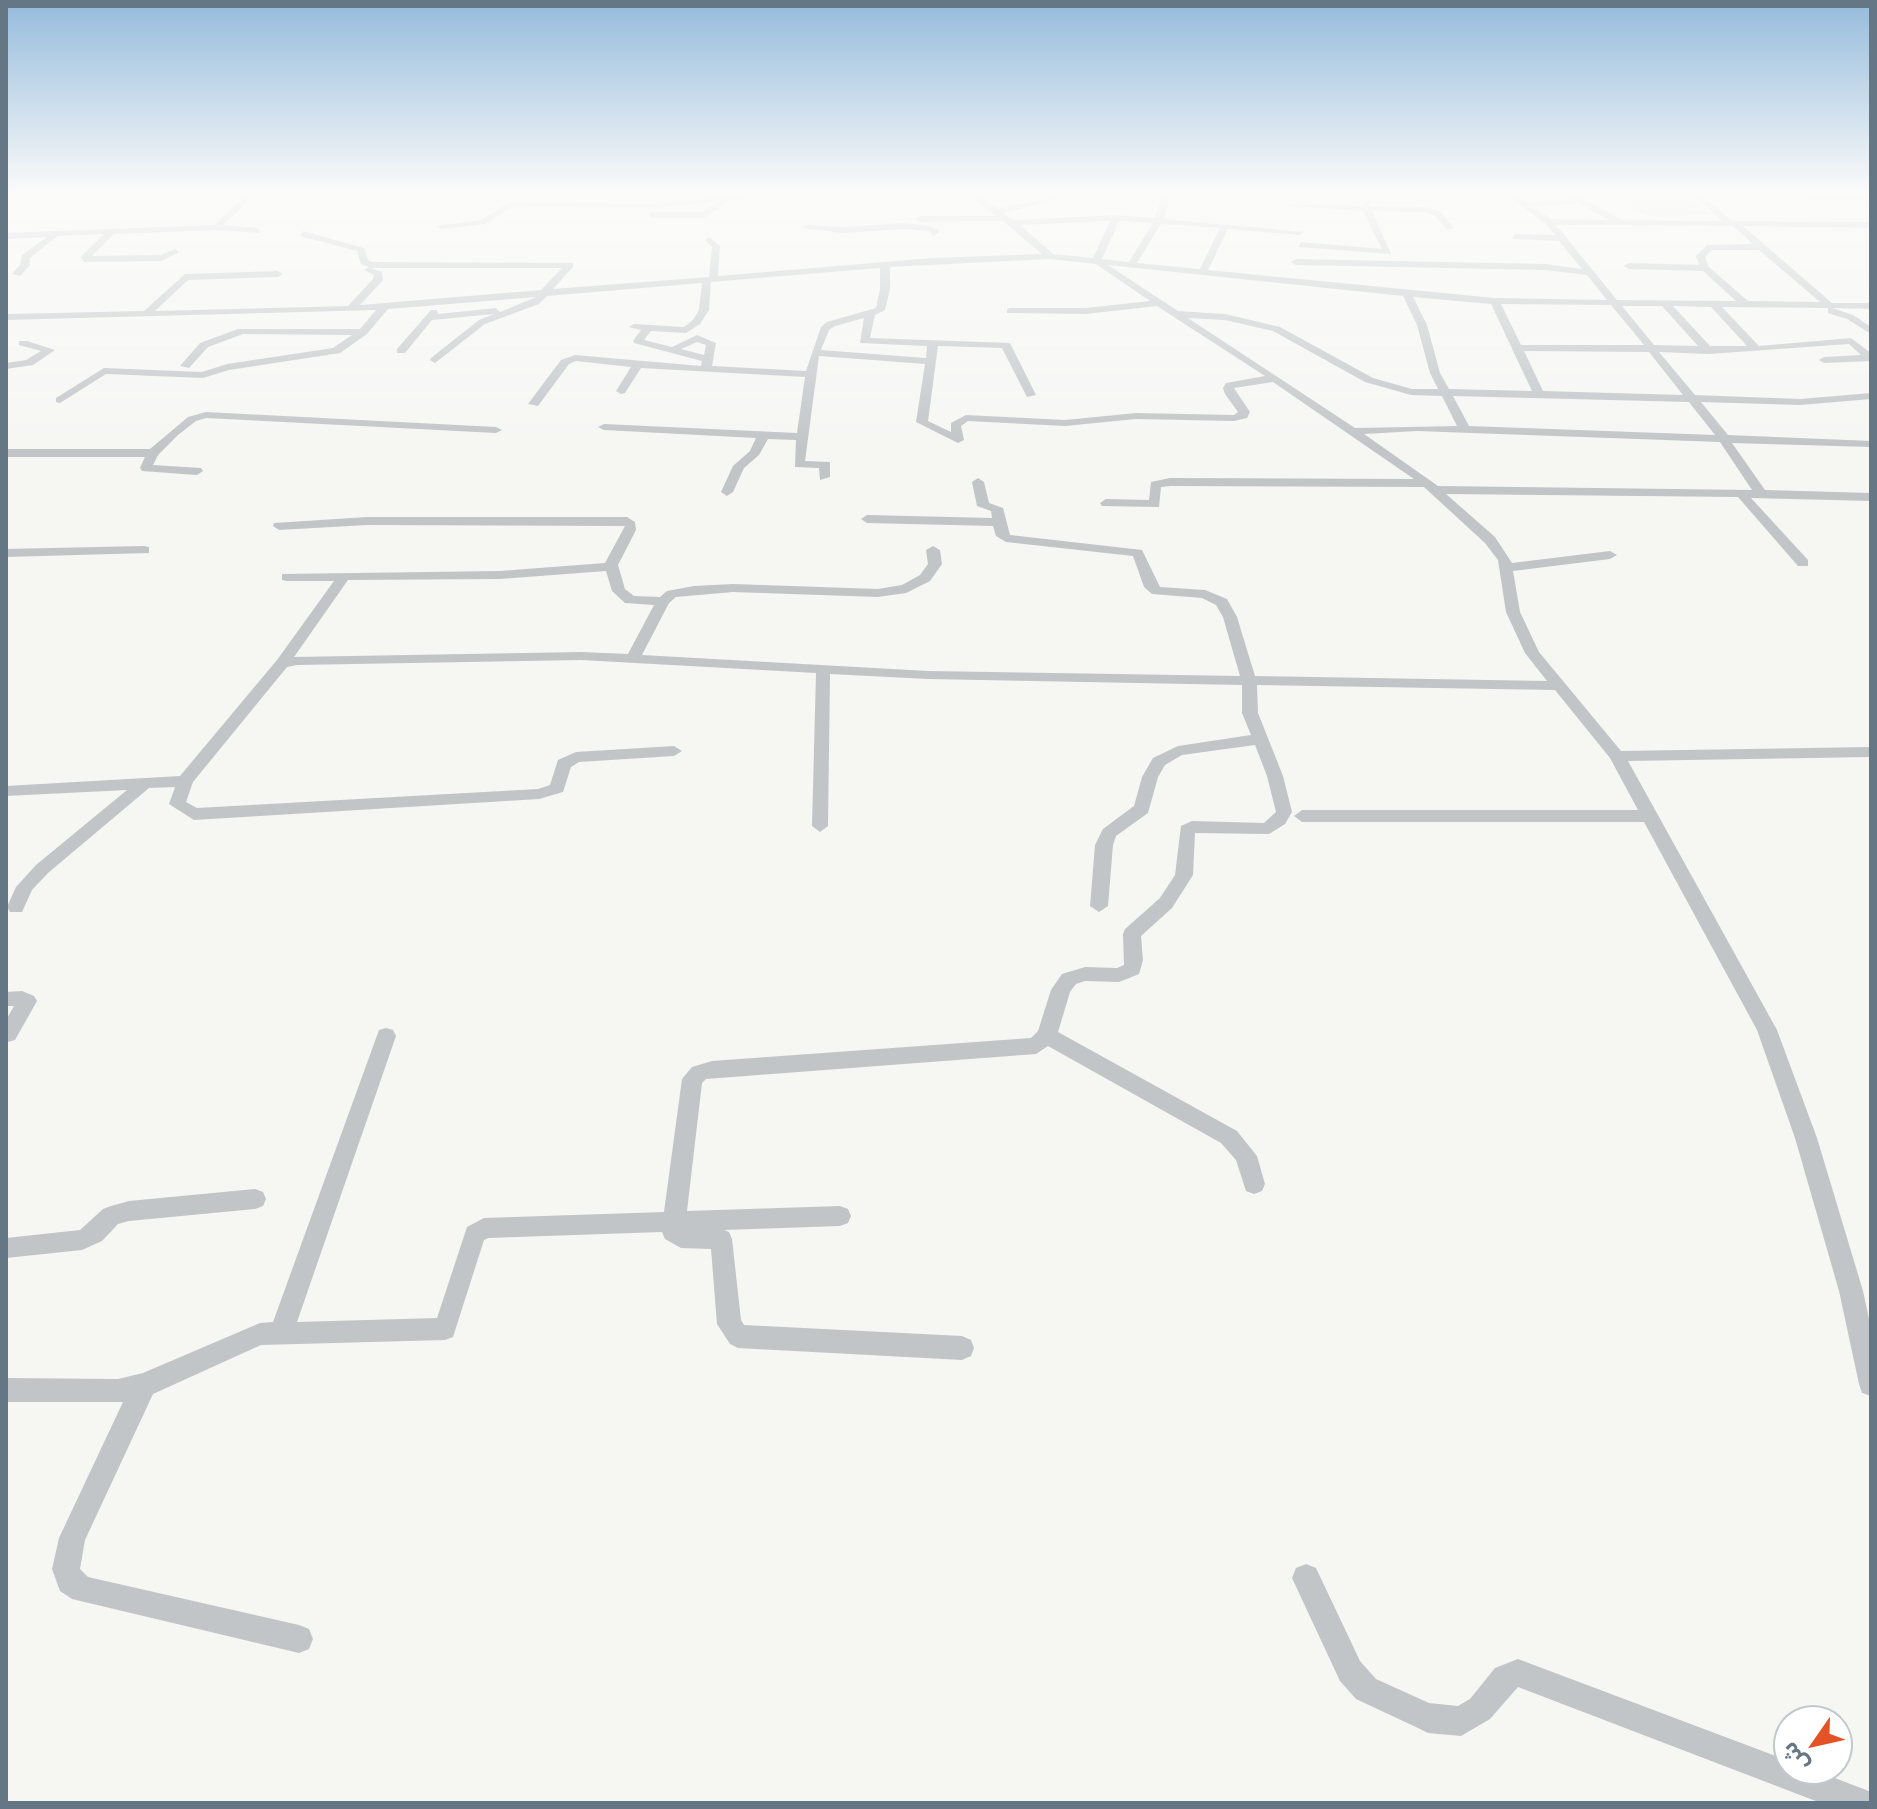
<!DOCTYPE html>
<meta charset="utf-8">
<style>
body{margin:0}
#map{position:relative;width:1877px;height:1809px;overflow:hidden;background:#f6f6f3;font-family:Commissioner,"Noto Sans Arabic",sans-serif}
canvas{display:block}
.frame{position:absolute;inset:0;border:8px solid #657684;pointer-events:none}
.north{position:absolute;left:1773px;top:1705px;width:80px;height:80px;box-sizing:border-box;background:#fff;border:2px solid #c1c8ce;border-radius:50%;rotate:236deg;font-size:22px;font-weight:700;line-height:32px;text-align:center;color:#657684}
.north::after{content:'';display:block;margin:auto;width:28px;height:36px;background:#e45325;clip-path:polygon(50% 0,100% 100%,50% 72%,0 100%)}
</style>
<div id="map">
<canvas width="1877" height="1809"></canvas>
<div class="frame"></div>
<div class="north">ش</div>
</div>
<script>
const ctx = document.querySelector('canvas').getContext('2d');
ctx.lineJoin = 'round';
function paint(path, color) { ctx.fillStyle = color; ctx.fill(path, 'evenodd'); }
const toPath = rows => new Path2D(rows.map(r => 'M' + r).join(''));
paint(toPath([
 [1687,196,1711,215,1647,216,1613,198]
]), '#e4e5e4');
paint(toPath([
 [246,195,255,195,223,225,258,228,261,233,216,230,114,234,92,256,160,255,175,249,179,252,161,261,84,262,81,257,104,234,58,236,30,258,30,265,20,276,12,274,20,265,22,255,47,237,6,239,6,233,214,225,246,195],
 [767,195,730,201,704,218,652,218,648,215,652,212,702,212,717,202,648,208,512,207,485,224,441,229,437,226,480,220,510,202,648,204,728,196,767,195],
 [969,195,979,195,998,209,1059,195,1075,195,1003,213,1014,220,1116,215,1155,218,1162,195,1170,195,1164,219,1304,232,1300,235,1228,229,1208,270,1495,298,1607,300,1587,275,1545,270,1296,265,1291,262,1296,259,1545,264,1582,269,1559,241,1512,239,1515,234,1555,235,1546,224,1507,195,1517,195,1527,202,1570,199,1565,195,1614,195,1584,199,1622,220,1722,221,1694,195,1703,195,1732,221,1871,222,1871,228,1743,226,1832,303,1871,303,1871,309,1832,308,1853,315,1871,327,1871,334,1847,319,1828,313,1828,308,1722,307,1759,346,1851,338,1871,353,1871,361,1824,363,1819,360,1824,357,1861,355,1849,344,1709,354,1659,352,1695,395,1800,399,1871,393,1871,399,1800,405,1701,402,1728,435,1871,441,1871,447,1732,443,1765,490,1871,493,1871,501,1751,498,1808,560,1808,566,1798,566,1738,497,1446,494,1495,537,1512,563,1610,551,1617,555,1610,559,1513,571,1520,612,1539,652,1621,751,1871,747,1871,757,1628,761,1777,1030,1817,1138,1863,1291,1871,1328,1871,1396,1862,1393,1859,1384,1839,1291,1795,1138,1757,1030,1644,822,1302,822,1294,816,1302,810,1638,810,1610,758,1555,690,1257,685,1258,713,1283,776,1292,812,1285,824,1269,834,1195,833,1193,875,1172,908,1141,936,1143,960,1139,974,1119,982,1085,981,1076,984,1070,992,1058,1032,1237,1131,1257,1156,1265,1184,1262,1191,1254,1194,1246,1191,1236,1160,1221,1143,1048,1046,1036,1054,706,1079,702,1083,687,1211,840,1206,848,1209,851,1216,848,1223,840,1226,724,1230,729,1232,732,1239,741,1320,744,1325,962,1336,971,1340,974,1348,971,1356,962,1360,738,1348,730,1344,717,1324,711,1249,681,1248,665,1239,662,1232,488,1238,484,1240,453,1337,445,1340,261,1345,153,1394,85,1540,80,1569,88,1577,299,1625,309,1629,313,1639,309,1649,299,1653,72,1599,60,1591,52,1569,59,1538,123,1402,6,1402,6,1378,118,1379,143,1373,260,1323,273,1322,379,1030,386,1028,393,1030,396,1036,297,1322,437,1318,467,1227,484,1218,664,1212,682,1079,692,1067,712,1061,1031,1038,1038,1031,1051,990,1062,974,1085,967,1117,968,1124,965,1123,934,1125,929,1160,898,1175,875,1181,826,1192,821,1264,823,1276,812,1267,776,1255,745,1182,755,1165,765,1158,777,1148,813,1116,836,1113,845,1108,906,1099,912,1090,906,1095,845,1103,829,1134,806,1142,777,1153,758,1178,746,1251,735,1242,713,1242,685,928,679,830,674,828,826,820,832,812,826,816,673,581,660,297,665,287,667,193,782,186,802,197,808,538,789,550,785,558,760,576,752,674,746,682,751,674,756,579,762,571,767,563,792,539,799,194,820,169,804,175,787,149,788,48,873,32,890,22,912,10,912,7,907,16,887,36,865,127,790,6,796,6,786,180,776,277,660,334,581,287,581,282,580,282,574,500,571,605,563,625,526,367,525,279,530,273,526,274,523,367,517,627,517,635,522,636,530,618,565,625,589,634,596,660,597,667,591,694,586,733,584,878,589,902,585,920,575,928,564,926,550,933,546,940,550,942,564,930,581,906,593,878,597,733,592,676,597,669,603,642,655,928,671,1240,676,1223,617,1216,605,1202,598,1152,594,1144,587,1133,556,1006,542,996,536,993,526,867,523,861,519,867,515,992,518,991,511,977,506,972,482,978,478,984,482,989,503,1003,508,1010,535,1142,550,1160,587,1205,590,1227,599,1237,617,1255,676,1547,681,1525,653,1506,612,1498,560,1485,543,1424,487,1170,486,1161,487,1159,507,1102,506,1100,503,1106,499,1149,500,1151,482,1170,478,1414,479,1273,382,1234,388,1250,412,1247,418,1234,421,1136,419,1065,426,968,421,961,426,964,440,958,443,916,422,925,364,819,356,805,461,830,462,830,477,820,480,819,468,795,467,796,440,768,439,759,455,744,468,733,492,727,496,721,492,733,466,750,451,756,438,604,430,598,427,604,424,797,433,805,377,641,368,625,393,621,394,616,391,631,367,576,361,569,364,538,406,528,404,561,360,575,355,701,366,702,361,634,343,633,341,641,330,629,327,634,324,684,327,693,320,699,310,702,283,547,296,539,304,485,324,435,363,430,360,431,358,479,320,494,314,432,320,405,353,397,353,397,349,431,310,437,310,438,314,496,308,500,312,536,297,388,309,367,334,340,353,229,370,203,378,106,374,60,403,56,402,56,398,104,368,202,372,227,364,333,348,352,335,243,334,208,347,189,368,180,366,200,343,238,329,360,329,376,310,6,320,6,314,144,311,185,274,278,271,283,274,278,277,188,280,155,311,348,306,373,279,374,275,364,270,369,267,382,272,383,280,360,305,541,290,562,268,371,268,361,264,357,251,300,236,303,231,364,248,368,260,372,262,573,263,573,267,553,289,709,277,712,247,705,240,709,237,720,246,718,276,932,258,1042,254,1003,221,919,222,915,219,919,216,996,216,969,195],
 [1577,203,1609,220,1551,219,1533,207,1577,203],
 [1110,221,1093,258,1053,254,1020,225,1110,221],
 [1119,221,1153,223,1129,262,1102,259,1119,221],
 [1161,224,1220,228,1200,269,1137,263,1161,224],
 [1556,225,1733,226,1753,244,1707,245,1696,256,1699,265,1629,263,1624,266,1629,269,1703,271,1736,301,1617,300,1556,225],
 [1712,250,1759,250,1820,302,1748,301,1709,267,1705,257,1712,250],
 [1050,259,1096,264,1150,301,1086,308,1010,308,1007,309,1007,313,1086,314,1157,306,1265,376,1226,383,1223,388,1225,394,1238,412,1234,415,1136,413,1065,420,966,415,951,423,951,432,928,421,938,346,1002,348,1027,397,1036,395,1010,343,870,338,875,315,885,310,890,289,890,267,1050,259],
 [1108,265,1403,296,1417,325,1430,373,1438,389,1412,389,1373,378,1280,327,1225,314,1178,311,1108,265],
 [880,268,880,289,876,308,827,322,821,327,806,371,712,366,716,343,697,335,672,347,644,340,651,331,686,333,700,324,709,310,711,282,880,268],
 [1413,297,1491,304,1532,391,1449,389,1440,373,1427,325,1413,297],
 [1501,304,1611,305,1644,345,1521,345,1501,304],
 [1622,306,1662,306,1698,346,1654,345,1622,306],
 [1673,306,1711,307,1747,346,1710,346,1673,306],
 [864,318,860,343,927,346,926,358,821,350,829,330,835,326,864,318],
 [1188,318,1225,320,1273,331,1365,382,1411,395,1442,396,1457,426,1355,428,1188,318],
 [697,342,706,345,704,355,681,349,697,342],
 [1524,351,1649,352,1683,395,1543,391,1524,351],
 [1453,396,1689,402,1715,435,1469,426,1453,396],
 [1417,431,1720,442,1752,490,1438,486,1364,434,1417,431],
 [606,571,612,591,625,603,654,605,628,654,581,652,294,657,348,580,500,579,606,571],
 [1711,195,1871,197,1871,201,1715,197,1711,195],
 [1367,198,1371,200,1370,206,1427,207,1440,211,1454,228,1447,230,1434,215,1426,212,1372,211,1391,254,1298,247,1301,242,1382,249,1363,211,1291,206,1295,204,1362,206,1367,198],
 [904,223,930,226,940,231,934,236,929,231,904,229,842,233,802,228,806,225,842,227,904,223],
 [19,341,27,341,55,350,33,365,6,369,6,363,26,360,41,351,19,345,19,341],
 [206,412,496,427,502,430,496,433,206,418,196,421,178,435,158,455,153,465,201,468,203,471,197,475,142,471,140,468,145,457,6,457,6,449,150,449,188,417,206,412],
 [144,546,149,547,149,553,6,557,6,549,144,546],
 [22,991,34,996,37,1001,15,1040,8,1042,6,1020,14,1006,6,1006,6,992,22,991],
 [255,1189,263,1192,266,1199,263,1206,255,1209,129,1221,118,1224,102,1241,82,1250,6,1258,6,1238,80,1230,103,1209,111,1206,129,1201,255,1189],
 [1306,1564,1316,1568,1360,1661,1376,1679,1429,1703,1458,1706,1470,1699,1495,1668,1518,1659,1789,1761,1789,1769,1811,1769,1861,1788,1871,1792,1871,1803,1821,1803,1518,1687,1490,1719,1461,1736,1428,1733,1418,1728,1356,1699,1340,1681,1292,1578,1296,1568,1306,1564]
]), '#c1c5c8');
const sky = ctx.createLinearGradient(0, 0, 0, 449);
sky.addColorStop(0, '#95bbdc');
sky.addColorStop(0.43, '#fbfbfa');
sky.addColorStop(1, '#fbfbfa00');
ctx.fillStyle = sky;
ctx.fillRect(0, 0, 1877, 449);
</script>
